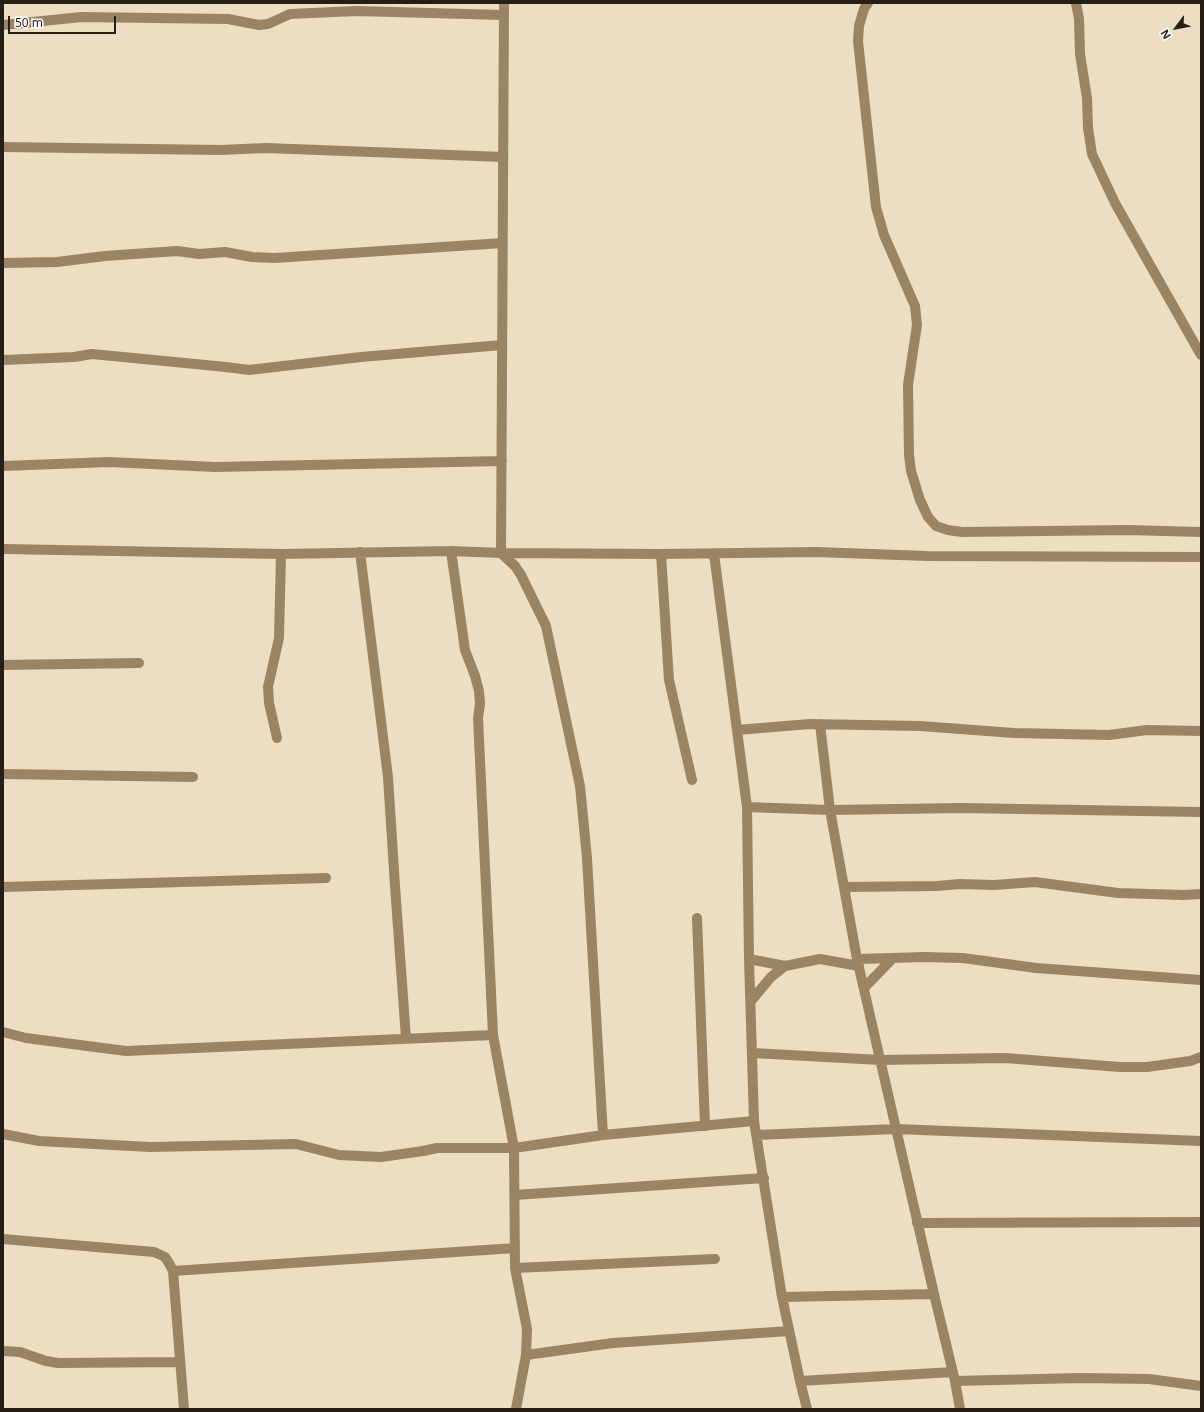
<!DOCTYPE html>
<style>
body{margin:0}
#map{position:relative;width:1204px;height:1412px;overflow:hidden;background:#edddc2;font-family:"Noto Sans",sans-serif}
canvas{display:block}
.frame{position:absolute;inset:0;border:4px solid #251f15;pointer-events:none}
.north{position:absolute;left:1156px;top:8px;width:40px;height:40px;-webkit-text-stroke:3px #fff;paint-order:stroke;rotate:238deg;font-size:11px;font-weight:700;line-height:16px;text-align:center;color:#251f15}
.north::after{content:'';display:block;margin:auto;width:14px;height:18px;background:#251f15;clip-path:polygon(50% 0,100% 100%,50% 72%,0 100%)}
.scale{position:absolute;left:8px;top:16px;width:108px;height:18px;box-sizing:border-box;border:2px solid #251f15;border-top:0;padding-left:5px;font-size:12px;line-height:14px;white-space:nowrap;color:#251f15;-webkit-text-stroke:3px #fff;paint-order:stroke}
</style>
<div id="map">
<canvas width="1204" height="1412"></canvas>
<div class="frame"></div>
<div class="north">N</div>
<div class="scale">50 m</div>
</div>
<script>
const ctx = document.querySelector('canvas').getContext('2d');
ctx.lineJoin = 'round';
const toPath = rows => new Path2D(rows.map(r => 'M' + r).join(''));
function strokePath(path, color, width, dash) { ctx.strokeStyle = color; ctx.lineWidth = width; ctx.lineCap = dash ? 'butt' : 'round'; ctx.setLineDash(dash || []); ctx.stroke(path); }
strokePath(toPath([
 [504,3,501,553,515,566,521,575,546,626,580,786,587,858,603,1135],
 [868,3,864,9,859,26,858,41,876,207,884,235,915,306,917,325,908,385,909,455,911,471,920,500,928,517,936,526,948,530,962,532,1127,530,1201,532],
 [1076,3,1079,19,1080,54,1087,98,1088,128,1092,154,1115,203,1201,355],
 [3,25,82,17,228,19,259,25,268,24,290,14,356,11,504,15],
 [3,147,220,150,266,148,503,157],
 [3,263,57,262,105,256,177,251,199,254,225,252,252,257,275,258,503,243],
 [3,360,74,357,92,354,226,367,249,370,361,357,502,345],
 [3,466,109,462,215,467,502,461],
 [3,549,281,554,451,551,501,553,661,554,816,552,927,556,1201,557],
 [451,551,465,650,475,676,479,691,480,704,478,718,493,1035,514,1148,515,1268,527,1329,526,1355,516,1409],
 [360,552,388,777,395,886,406,1038],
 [661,554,669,680,692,780],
 [714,554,747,807,749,959,754,1121,782,1297,800,1381,807,1409],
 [3,665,139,663],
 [820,724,830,810,857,959,934,1294,955,1381,960,1409],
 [737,730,810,724,920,726,1014,733,1109,735,1147,730,1201,731],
 [277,738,269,703,268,687,279,638,281,554],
 [3,774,193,777],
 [747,807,830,810,962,808,1201,812],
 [3,887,326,878],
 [844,887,937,886,960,884,994,885,1035,882,1118,893,1183,895,1201,894],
 [697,918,705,1126],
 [749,959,785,966,820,959,859,966],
 [857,959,925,957,963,958,1036,968,1201,980],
 [864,988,893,958],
 [751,1001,771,977,785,966],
 [3,1032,26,1038,126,1051,493,1035],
 [753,1053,880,1060,1005,1058,1120,1067,1147,1067,1190,1061,1201,1057],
 [3,1134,39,1141,150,1147,296,1144,339,1155,381,1157,423,1151,437,1148,514,1148,603,1135,754,1121],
 [757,1135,896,1129,1201,1141],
 [515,1195,764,1178],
 [917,1223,1201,1222],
 [3,1239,154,1252,165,1257,170,1265,173,1271,184,1409],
 [515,1268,715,1259],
 [173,1271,515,1248],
 [782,1297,934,1294],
 [3,1351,20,1352,46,1361,58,1363,180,1362],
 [526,1355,613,1343,789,1331],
 [800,1381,953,1372],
 [955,1381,1080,1378,1149,1379,1201,1386]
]), '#9b8464', 10);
</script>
